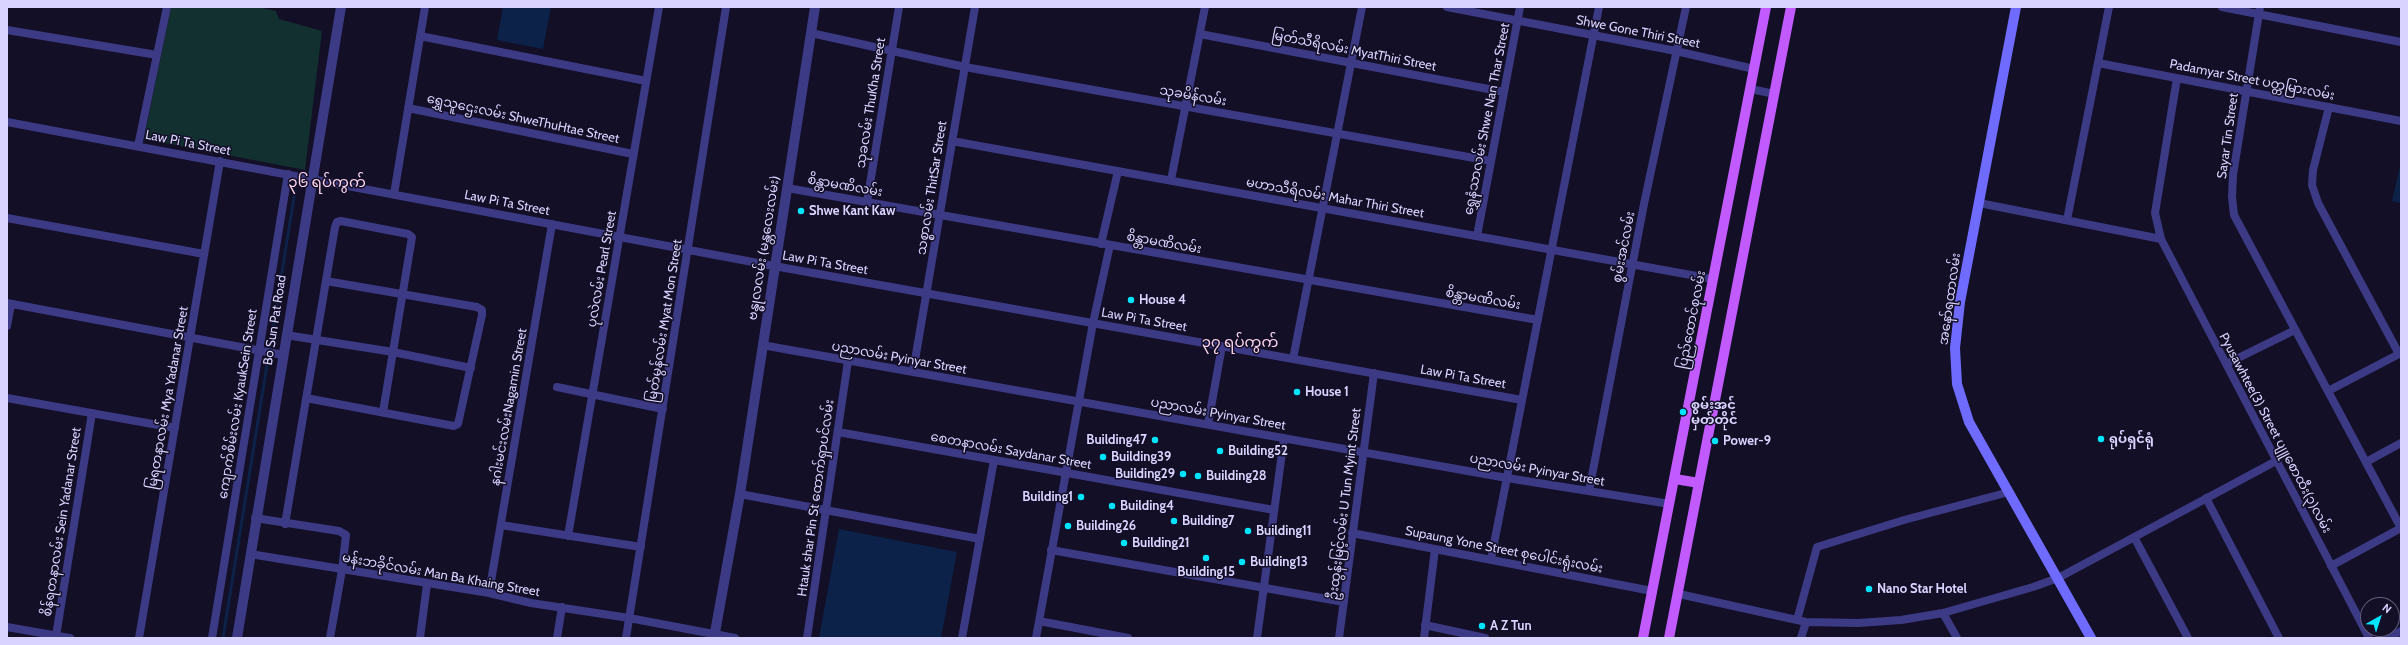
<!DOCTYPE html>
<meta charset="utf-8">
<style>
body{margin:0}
#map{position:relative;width:2408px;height:645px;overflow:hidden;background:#130f26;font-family:Cabin,sans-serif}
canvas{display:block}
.frame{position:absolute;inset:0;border:8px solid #d9d4ff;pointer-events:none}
.north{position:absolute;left:2360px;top:597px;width:40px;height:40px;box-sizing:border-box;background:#130f26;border:1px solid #625e7d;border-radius:50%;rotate:39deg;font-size:11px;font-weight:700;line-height:16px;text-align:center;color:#d9d4ff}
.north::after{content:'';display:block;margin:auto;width:14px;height:18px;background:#00e5ff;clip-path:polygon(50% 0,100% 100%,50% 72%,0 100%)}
</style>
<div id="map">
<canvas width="2408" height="645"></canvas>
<div class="frame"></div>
<div class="north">N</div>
</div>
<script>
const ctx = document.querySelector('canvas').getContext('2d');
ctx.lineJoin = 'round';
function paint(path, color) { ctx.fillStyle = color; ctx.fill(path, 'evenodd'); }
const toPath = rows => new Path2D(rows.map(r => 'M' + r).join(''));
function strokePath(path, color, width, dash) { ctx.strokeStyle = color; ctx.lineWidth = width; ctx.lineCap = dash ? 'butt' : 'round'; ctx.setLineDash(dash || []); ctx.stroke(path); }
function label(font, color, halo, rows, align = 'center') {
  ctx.font = font + ' Cabin,"Noto Sans Myanmar",sans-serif'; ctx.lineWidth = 3; ctx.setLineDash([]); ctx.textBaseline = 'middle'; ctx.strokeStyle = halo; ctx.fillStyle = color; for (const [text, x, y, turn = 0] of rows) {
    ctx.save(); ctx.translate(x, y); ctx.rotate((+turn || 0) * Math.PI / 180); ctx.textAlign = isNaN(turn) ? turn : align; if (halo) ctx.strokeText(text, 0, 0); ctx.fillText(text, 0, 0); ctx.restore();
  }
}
paint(toPath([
 [171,7,258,7,276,11,279,19,322,31,305,170,144,139]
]), '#12302f');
paint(toPath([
 [503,7,551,7,543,49,497,40],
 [2401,162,2401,203,2392,201],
 [839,529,957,552,941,638,819,638]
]), '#0c2248');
strokePath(toPath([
 [223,638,295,191]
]), '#0c2248', 3);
strokePath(toPath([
 [1447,7,1676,51,1754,69],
 [2222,7,2401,42],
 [2260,7,2233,175,2232,197,2234,215,2401,528],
 [7,30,157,55],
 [811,33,965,67,1491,161],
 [1200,34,1504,92],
 [420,36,646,81],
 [2098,63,2401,121],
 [2177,78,2155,213,2161,239,2369,638],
 [1750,89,1775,94],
 [2329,107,2313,170,2312,185,2318,203,2399,354],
 [408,108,633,154],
 [7,122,774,266,1522,400],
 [952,141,1713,279],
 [138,146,167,7],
 [1171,180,1205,7],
 [787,188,1538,320],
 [394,194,425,7],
 [867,202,899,7],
 [1979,203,2161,239],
 [7,218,204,254],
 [2067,220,2109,7],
 [1477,236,1520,7],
 [1101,244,1118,171],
 [7,303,283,355],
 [7,326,11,304],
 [286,335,393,352,471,368],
 [762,345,1507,478,1670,504],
 [1293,359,1362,7],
 [2226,364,2295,330],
 [913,372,975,7],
 [557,387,663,409],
 [2328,391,2401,353],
 [7,398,175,428],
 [306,398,454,426,458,424,482,315,482,310,477,307,326,281],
 [1208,424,1222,346],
 [838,432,1274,510],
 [2366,462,2401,443],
 [1589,491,1644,204,1686,7],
 [740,494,980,539],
 [2206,498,2279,638],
 [255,518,339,531,346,535,342,570,330,638],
 [285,524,335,227,337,222,341,221,408,234,412,237,383,412],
 [501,525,641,547],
 [1352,533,1652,591],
 [568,536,659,7],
 [2134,537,2188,638],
 [1051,550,1344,602],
 [250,554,489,593,531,603,629,618,735,638],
 [1491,559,1599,7],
 [2331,566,2401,528],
 [489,593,552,224],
 [1679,594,1806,622,1858,623,1901,620,1943,613,2033,587,2058,578,2276,461],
 [1943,613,1957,638],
 [1797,620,1817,547,1904,520,2009,492],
 [1039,621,1128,638],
 [1425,625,1485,638],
 [7,627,70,638],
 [56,636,92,413],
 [139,638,220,161],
 [212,638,288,174],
 [420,638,427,584],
 [557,638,562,607],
 [626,638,726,7],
 [807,638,848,361],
 [962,638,994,460],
 [1036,638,1093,323,1110,245],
 [1257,638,1284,438],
 [1339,638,1374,373],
 [1424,638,1435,549],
 [1801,638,1806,622],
 [2388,638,2401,631]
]), '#3d3a85', 8);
strokePath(toPath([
 [237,638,341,7],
 [714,638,740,494,815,7]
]), '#3d3a85', 10);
strokePath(toPath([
 [2016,7,1960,302,1955,348,1957,384,1969,422,2091,638]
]), '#6f6bff', 10);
strokePath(toPath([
 [1675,479,1699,483],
 [1643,638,1766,7],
 [1669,638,1791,7]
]), '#c25bff', 10);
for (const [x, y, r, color] of [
 [801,211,4,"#00e5ff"],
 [1131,300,4,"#00e5ff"],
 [1297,392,4,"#00e5ff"],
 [1683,412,4,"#00e5ff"],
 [2101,439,4,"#00e5ff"],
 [1155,440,4,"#00e5ff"],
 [1715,441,4,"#00e5ff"],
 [1220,451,4,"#00e5ff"],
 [1103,457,4,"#00e5ff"],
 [1183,474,4,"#00e5ff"],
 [1198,476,4,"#00e5ff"],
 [1081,497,4,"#00e5ff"],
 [1112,506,4,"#00e5ff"],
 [1174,521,4,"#00e5ff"],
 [1068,526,4,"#00e5ff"],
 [1248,531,4,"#00e5ff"],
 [1124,543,4,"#00e5ff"],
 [1206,558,4,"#00e5ff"],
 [1242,562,4,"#00e5ff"],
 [1869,589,4,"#00e5ff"],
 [1482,626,4,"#00e5ff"]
]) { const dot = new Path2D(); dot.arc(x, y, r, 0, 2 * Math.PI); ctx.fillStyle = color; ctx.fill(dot); strokePath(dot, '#130f26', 1.5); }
label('13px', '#d9d4ff', '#130f26', [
 ["Shwe Gone Thiri Street",1638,32,11],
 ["မြတ်သီရိလမ်း MyatThiri Street",1354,51,11],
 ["Padamyar Street ပတ္တမြားလမ်း",2252,80,11],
 ["သုခမိန်လမ်း",1193,96,10],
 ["သုခလမ်း ThuKha Street",871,103,-81],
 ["ရွှေသူဌေးလမ်း ShweThuHtae Street",523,119,12],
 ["ရွှေနံသာလမ်း Shwe Nan Thar Street",1487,119,-79],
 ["Sayar Tin Street",2228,136,-82],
 ["Law Pi Ta Street",188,143,11],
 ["စိန္တာမဏိလမ်း",845,186,10],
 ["သစ္စာလမ်း ThitSar Street",932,188,-81],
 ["မဟာသီရိလမ်း Mahar Thiri Street",1335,198,10],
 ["Law Pi Ta Street",507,203,11],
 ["စိန္တာမဏိလမ်း",1164,243,10],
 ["စွမ်းအင်လမ်း",1624,247,-79],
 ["ဗန္ဓုလလမ်း (မန္တလေးလမ်း)",764,248,-81],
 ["Law Pi Ta Street",825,263,10],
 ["ပုလဲလမ်း Pearl Street",602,269,-80],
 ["စိန္တာမဏိလမ်း",1483,299,10],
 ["အနော်ရထာလမ်း",1950,299,-82],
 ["Bo Sun Pat Road",275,320,-81],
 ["Law Pi Ta Street",1144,320,10],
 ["ပြည်ထောင်စုလမ်း",1692,320,-79],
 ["မြတ်မွန်လမ်း Myat Mon Street",665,321,-81],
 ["ပညာလမ်း Pyinyar Street",899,358,10],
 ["Law Pi Ta Street",1463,377,10],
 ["မြရတနာလမ်း Mya Yadanar Street",168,398,-80],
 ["ကျောက်စိမ်းလမ်း KyaukSein Street",238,404,-81],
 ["နဂါးမင်းလမ်းNagamin Street",509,407,-80],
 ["ပညာလမ်း Pyinyar Street",1218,414,10],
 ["Pyusawhtee(3) Street ပျူစောထီး(၃)လမ်း",2275,433,62],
 ["စေတနာလမ်း Saydanar Street",1011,451,10],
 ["ပညာလမ်း Pyinyar Street",1537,470,10],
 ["Htauk shar Pin St ထောက်ရှာပင်လမ်း",816,498,-82],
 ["ဦးထွန်းမြင့်လမ်း U Tun Myint Street",1345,504,-83],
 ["စိန်ရတနာလမ်း Sein Yadanar Street",62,522,-81],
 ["Supaung Yone Street စုပေါင်းရုံးလမ်း",1504,550,11],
 ["မန်းဘခိုင်လမ်း Man Ba Khaing Street",441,575,10]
]);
label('bold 13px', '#d9d4ff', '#130f26', [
 ["Shwe Kant Kaw",809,211],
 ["House 4",1139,300],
 ["House 1",1305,392],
 ["စွမ်းအင်",1691,405],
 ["မှတ်တိုင်",1691,420],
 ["ရုပ်ရှင်ရုံ",2109,439],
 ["Building47",1147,440,"right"],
 ["Power-9",1723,441],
 ["Building52",1228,451],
 ["Building39",1111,457],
 ["Building29",1175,474,"right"],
 ["Building28",1206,476],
 ["Building1",1073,497,"right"],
 ["Building4",1120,506],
 ["Building7",1182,521],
 ["Building26",1076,526],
 ["Building11",1256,531],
 ["Building21",1132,543],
 ["Building13",1250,562],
 ["Building15",1206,572,"center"],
 ["Nano Star Hotel",1877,589],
 ["A Z Tun",1490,626]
], 'left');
label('15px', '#ffd6f0', '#130f26', [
 ["၃၆ ရပ်ကွက်",327,183],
 ["၃၇ ရပ်ကွက်",1240,343]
]);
</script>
